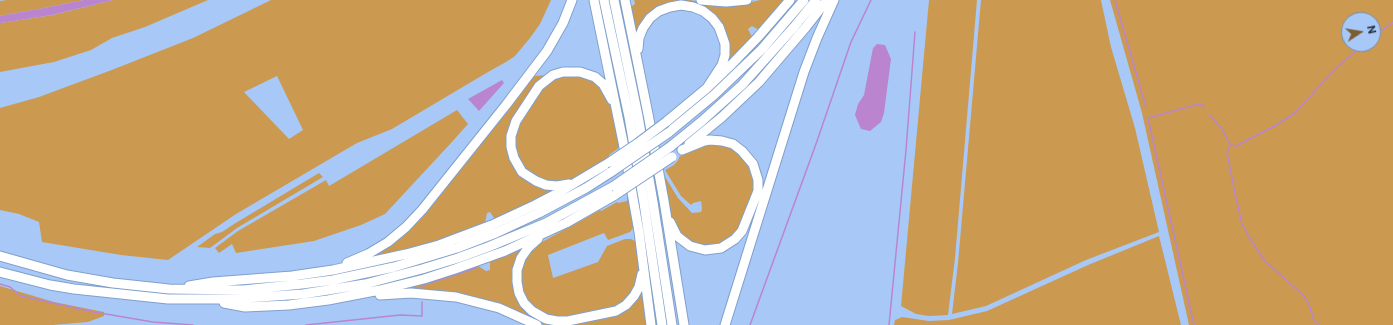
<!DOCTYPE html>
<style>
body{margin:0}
#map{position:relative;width:1393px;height:325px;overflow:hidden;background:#a8c9f8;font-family:Commissioner,sans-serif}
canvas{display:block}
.north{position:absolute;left:1341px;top:12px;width:40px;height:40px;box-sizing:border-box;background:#a8c9f8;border:1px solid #748db0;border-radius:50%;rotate:78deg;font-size:11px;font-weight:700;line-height:16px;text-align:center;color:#253244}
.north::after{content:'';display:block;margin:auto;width:14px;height:18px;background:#7a5d31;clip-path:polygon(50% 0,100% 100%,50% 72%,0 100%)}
</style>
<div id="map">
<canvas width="1393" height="325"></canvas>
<div class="north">N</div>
</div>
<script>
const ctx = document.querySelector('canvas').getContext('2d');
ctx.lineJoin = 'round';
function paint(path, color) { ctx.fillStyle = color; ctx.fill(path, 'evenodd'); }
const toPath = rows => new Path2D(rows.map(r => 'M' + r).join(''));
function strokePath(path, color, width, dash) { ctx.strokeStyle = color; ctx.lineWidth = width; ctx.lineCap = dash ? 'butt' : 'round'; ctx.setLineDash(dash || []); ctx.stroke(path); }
paint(toPath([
 [6,0,84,0,44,8,0,16,0,1],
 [113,0,208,0,145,27,112,38,91,50,54,62,0,72,0,23,53,15],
 [271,0,551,0,540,24,530,38,515,56,506,62,488,72,392,129,357,143,236,214,168,260,121,255,42,242,39,222,19,214,0,210,0,108,39,97,109,71,193,38],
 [277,76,303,130,289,139,244,92],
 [634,0,690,0,700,2,744,4,760,0,788,0,759,30,752,26,748,29,752,37,737,57,727,63,715,17,671,4,637,38,629,8,635,4],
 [929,0,977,0,955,258,948,315,929,316,916,314,901,306],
 [981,0,1101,0,1111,47,1135,128,1159,232,1086,260,986,306,952,314,958,263],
 [1110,0,1393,0,1393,325,1189,325,1142,113],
 [1349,20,1373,20,1373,44,1349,44],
 [571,74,587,77,598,84,610,101,620,147,609,155,609,158,571,180,547,183,526,171,518,159,514,141,520,122,543,87,556,78],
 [548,75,515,117,510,157,517,171,526,181,541,188,557,190,497,220,494,218,490,212,487,213,485,224,449,238,367,260,392,244,417,221,433,204,534,76],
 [457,110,468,124,451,143,385,214,361,225,314,241,236,253,232,244,219,253,215,248,238,231,326,180,329,186],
 [705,144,724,144,742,154,753,174,755,189,739,228,726,242,707,247,685,239,671,219,662,172,678,198,692,213,701,212,702,209,701,201,693,203,691,205,681,196,665,170,674,165,679,159,679,157,692,148],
 [319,173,323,177,237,228,210,248,197,247,215,234,222,232,234,224],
 [629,196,634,227,630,232,608,240,604,233,548,255,553,278,598,262,607,246,625,239,631,239,637,242,640,266,639,278,635,291,621,305,578,317,552,318,530,306,521,289,520,272,527,256,533,248,542,242,600,210,601,211,617,202,618,203,627,201,627,198],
 [1159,236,1181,325,894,325,895,320,902,317,929,321,949,320,987,311,1088,265],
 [527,245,515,282,540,319,609,316,643,286,650,325,544,325,527,316,402,290,402,288,477,265,486,271,490,270,490,260],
 [0,286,54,302,104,312,104,316,88,322,53,325,0,325]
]), '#cb9a50');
paint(toPath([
 [84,0,113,0,52,15,0,23,0,16,44,8],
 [877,44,885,45,891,59,884,113,881,122,870,131,861,129,855,115,858,104,864,95,873,48],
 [502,80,504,83,479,111,468,99]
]), '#ba85ce');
strokePath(toPath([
 [1115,0,1146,107],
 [1373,37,1393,22],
 [1210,115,1222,129,1230,145,1227,153,1236,198,1242,224,1249,237,1265,261,1305,297,1309,304,1314,321,1319,325],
 [1230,145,1236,146,1278,124,1295,113,1334,70,1364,44],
 [0,284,10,287,21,296,94,312,153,322,193,325],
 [423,287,423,285,476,268],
 [306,325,400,315,422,316,422,302],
 [750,325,816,144,851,42,871,0],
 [889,325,906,150,915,32],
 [1194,325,1148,118,1199,104,1202,104,1204,108]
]), '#ba85ce', 1.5);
const highway = toPath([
 [594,0,623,142,639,232,651,325],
 [604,0,629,117,644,203,662,325],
 [614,0,638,116,653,202,672,325],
 [625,0,648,114,664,201,684,325],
 [701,0,726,2,747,0],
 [638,49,639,38,643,28,650,18,659,11,670,7,681,5,693,7,703,11,712,18,719,27,725,44,725,55,722,65,707,88],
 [666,122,707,88,732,64,758,37,790,0],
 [668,133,714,95,762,49,804,0],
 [689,144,722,117,759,82,806,27,827,0],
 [670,147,702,121,742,85,794,27,816,0],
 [569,184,557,186,546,185,536,181,522,172,514,158,511,147,511,136,516,121,539,86,553,75,563,72,580,72,595,77,603,84,612,100],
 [670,222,677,236,690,246,705,250,721,248,735,239,742,231,758,191,758,180,753,164,742,151,733,144,722,141,710,140,704,141,682,150],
 [538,239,528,248,521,258,517,270,517,282,519,293,524,303,532,311,546,319,557,321,568,321,616,311,626,305,634,296,639,287,642,274],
 [0,256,67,275,113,283,169,289,243,290,302,284,333,280,394,267,457,248,496,233,539,213,586,188,611,172],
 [347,263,368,254,388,242,406,227,422,210,506,105,547,51,563,23,572,0],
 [0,272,50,285,74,289,168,299,231,299,303,294,365,284,422,269,458,258,488,247,546,223,614,186],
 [189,286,213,282,292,276,333,270,406,254,439,245,492,225,535,205,558,193,610,162],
 [380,295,411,293,456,297,499,308,537,325],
 [224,303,245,307,289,305,328,300,380,290,424,279,455,269,505,251,566,223,615,195],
 [725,325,804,72,817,38,834,0]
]);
strokePath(highway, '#80a0cc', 11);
strokePath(highway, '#fff', 9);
const highwayBridge = toPath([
 [610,162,638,143,666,122],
 [611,172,668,133],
 [614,186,670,147],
 [615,195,672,157]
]);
strokePath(highwayBridge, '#80a0cc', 11, []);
strokePath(highwayBridge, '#fff', 9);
</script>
